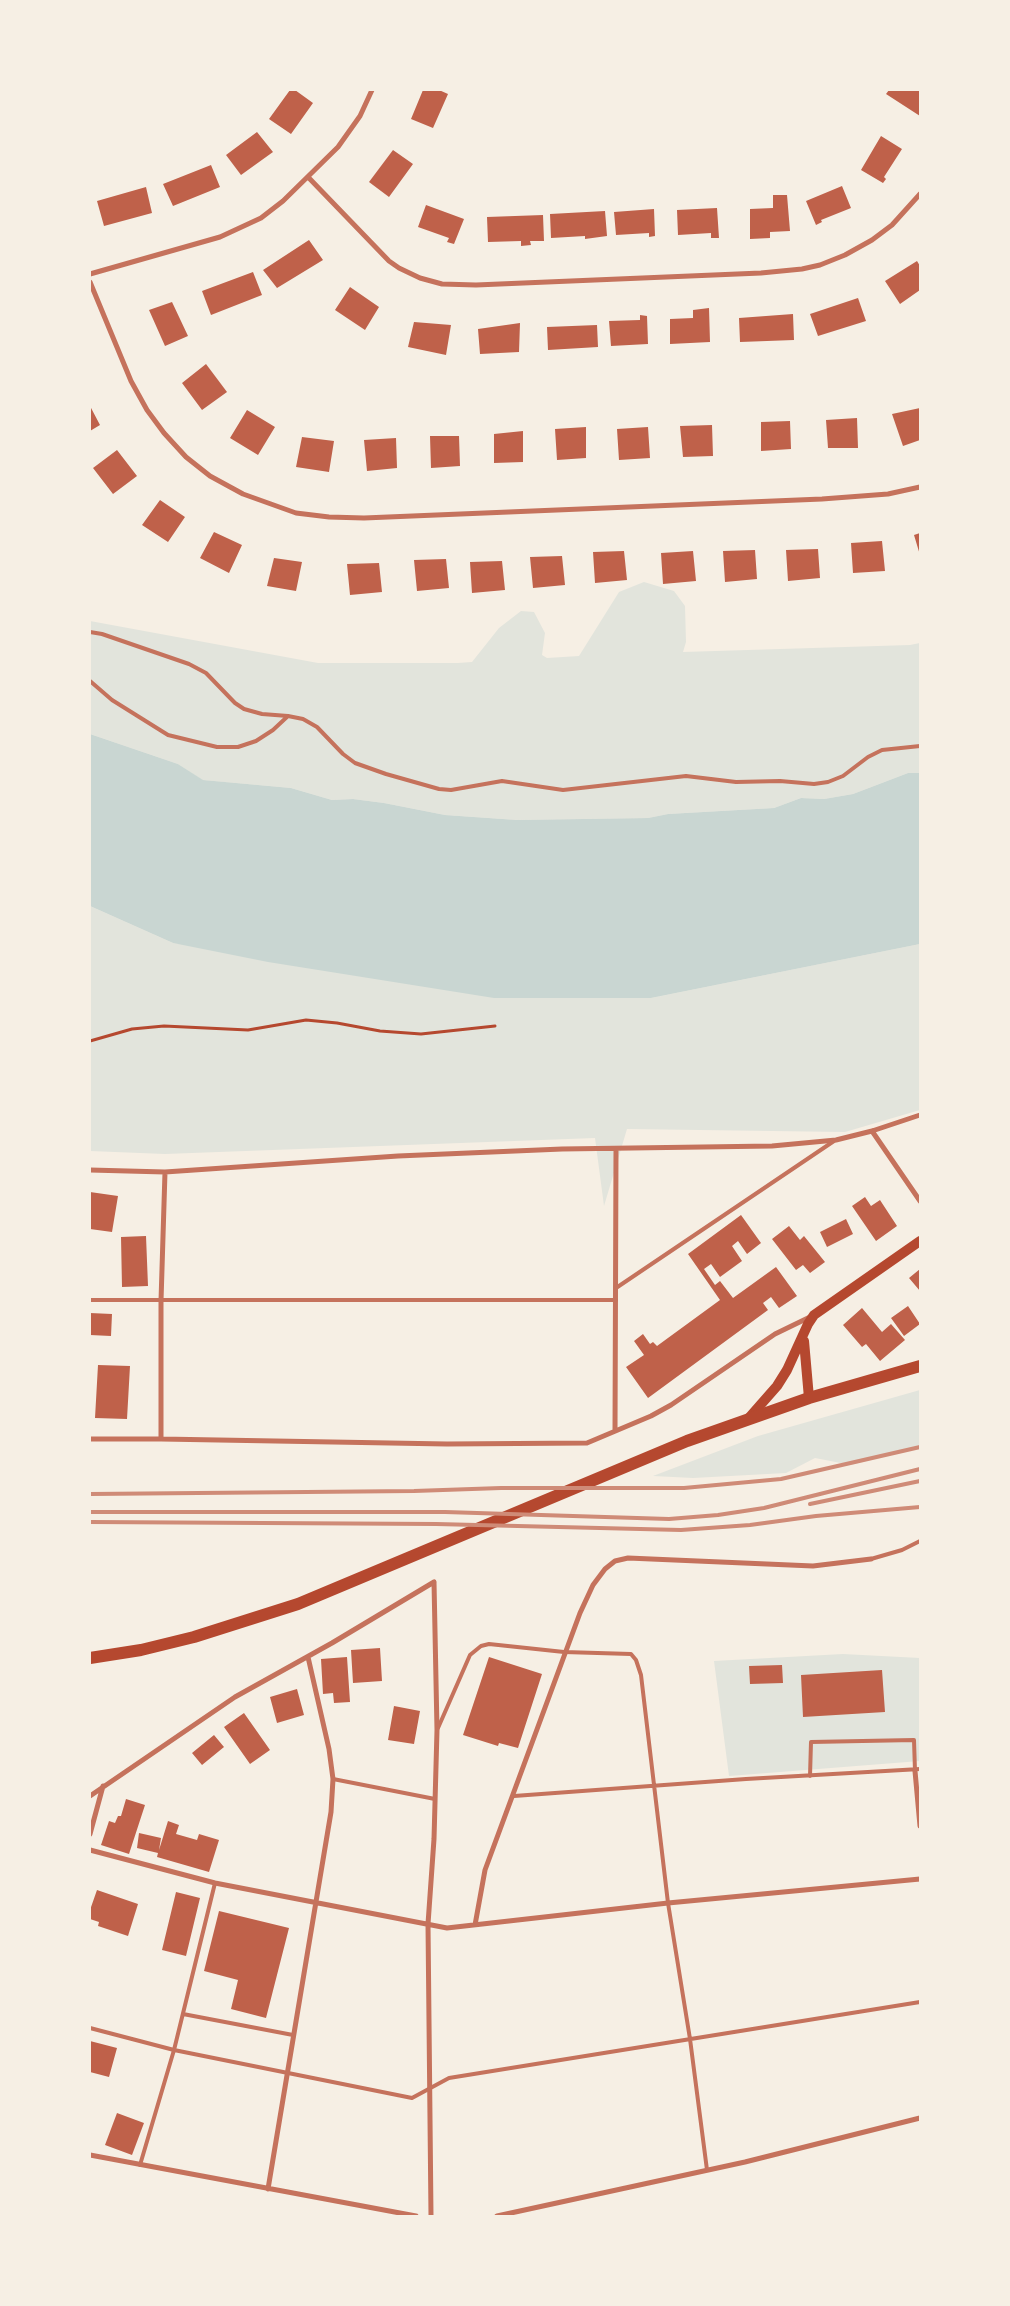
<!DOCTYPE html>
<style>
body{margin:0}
#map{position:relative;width:1010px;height:2306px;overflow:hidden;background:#f6efe4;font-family:Montserrat,sans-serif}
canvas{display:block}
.frame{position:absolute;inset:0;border:91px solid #f6efe4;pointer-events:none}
</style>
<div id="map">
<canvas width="1010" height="2306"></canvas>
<div class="frame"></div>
</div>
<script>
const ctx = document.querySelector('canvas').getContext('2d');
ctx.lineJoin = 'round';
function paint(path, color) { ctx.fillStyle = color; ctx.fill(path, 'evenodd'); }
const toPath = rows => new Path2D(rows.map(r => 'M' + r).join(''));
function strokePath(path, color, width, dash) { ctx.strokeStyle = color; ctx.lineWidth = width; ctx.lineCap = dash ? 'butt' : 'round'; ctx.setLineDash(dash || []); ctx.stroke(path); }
paint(toPath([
 [644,582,674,591,685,606,686,642,683,652,910,645,920,643,920,773,908,773,853,794,824,799,801,798,774,808,668,814,648,818,517,820,445,815,384,803,353,799,332,800,291,788,202,780,178,764,90,734,90,621,318,663,458,663,472,662,499,628,521,611,534,612,545,633,542,655,547,658,579,656,619,592],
 [90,906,173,943,651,998,920,944,920,1110,845,1132,627,1129,604,1206,595,1138,165,1154,90,1151],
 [920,1390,920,1447,851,1465,815,1458,786,1473,693,1478,653,1476,758,1436],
 [843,1654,920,1658,920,1761,729,1776,714,1661]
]), '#e2e4dc');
paint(toPath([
 [90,734,178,764,203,780,291,788,332,800,353,799,384,803,445,815,517,820,648,818,668,814,774,808,801,798,824,799,853,794,908,773,920,773,920,944,651,998,494,998,268,962,173,943,90,906]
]), '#c9d6d2');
paint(toPath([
 [290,90,295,90,313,103,291,134,269,119],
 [423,90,439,90,448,94,433,128,411,119],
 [889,90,920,90,920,116,886,94],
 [257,132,273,152,241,175,226,155],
 [881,136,902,149,884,177,886,179,883,183,861,170],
 [393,150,413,164,389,197,369,182],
 [211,165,220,187,173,206,163,184],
 [842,186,851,208,821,220,822,222,816,225,806,201],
 [146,187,152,213,104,226,97,201],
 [773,195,787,195,790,231,770,232,770,238,750,239,750,209,773,208],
 [426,205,464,219,454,244,447,242,449,238,418,227],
 [717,208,719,238,711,238,711,233,678,235,677,210],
 [654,209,655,236,649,237,649,233,616,235,614,212],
 [605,211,607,236,585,239,585,236,551,238,550,214],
 [543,215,544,241,530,241,531,245,521,246,521,241,488,242,487,217],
 [309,240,323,260,277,288,263,270],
 [917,261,920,266,920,290,900,304,885,281],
 [253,272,262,295,211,315,202,291],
 [350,287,379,307,365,330,335,310],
 [858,298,866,321,818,336,810,314],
 [172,302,188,336,165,346,149,310],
 [709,308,710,342,670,344,670,319,693,318,693,310],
 [793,314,794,340,740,342,739,318],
 [640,315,647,316,648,344,611,346,609,321,640,320],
 [414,322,451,325,446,355,408,347],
 [520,323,519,352,480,354,478,329],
 [597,325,598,347,548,350,547,327],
 [206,364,227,392,202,410,182,383],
 [90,406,100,425,90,431],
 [920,408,920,440,903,446,892,414],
 [247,410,275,427,258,455,230,438],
 [857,418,858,448,828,448,826,420],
 [790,421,791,449,761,451,761,422],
 [712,425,713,456,683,457,680,426],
 [586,427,586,458,557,460,555,429],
 [648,427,650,458,619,460,617,429],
 [523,431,523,462,494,463,494,434],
 [430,436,459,436,460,466,431,468],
 [302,437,334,441,329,472,296,467],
 [396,438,397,468,367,471,364,440],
 [117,450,137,476,113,494,93,468],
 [160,500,185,517,168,542,142,525],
 [214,532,242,545,229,573,200,558],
 [920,533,920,555,914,535],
 [882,541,885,571,853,573,851,543],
 [818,549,820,578,788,581,786,550],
 [755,550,757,579,725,582,723,551],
 [624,551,627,580,595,583,593,552],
 [693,551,696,581,663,584,661,553],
 [562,556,565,585,533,588,530,557],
 [274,558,302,562,296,591,267,586],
 [446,559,449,588,417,591,414,560],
 [502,561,505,590,472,593,470,562],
 [379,563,382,592,350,595,347,564],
 [90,1192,118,1196,112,1232,90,1229],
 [865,1197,871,1206,880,1200,897,1226,876,1241,852,1206],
 [741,1215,761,1243,747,1254,738,1241,732,1246,742,1261,720,1277,711,1264,704,1269,715,1285,720,1281,733,1298,776,1267,797,1296,779,1308,771,1297,763,1303,768,1310,648,1398,626,1367,644,1355,634,1341,643,1334,650,1344,653,1342,657,1346,720,1300,688,1254],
 [846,1219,853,1234,827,1247,820,1232],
 [789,1226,800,1240,804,1236,825,1262,810,1273,803,1265,796,1270,772,1239],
 [146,1236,148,1286,122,1287,121,1237],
 [920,1269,920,1291,909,1278],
 [908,1306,920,1324,904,1336,891,1318],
 [862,1308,882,1332,891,1324,905,1340,880,1361,866,1344,862,1347,843,1325],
 [90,1313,112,1314,111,1336,90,1335],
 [98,1365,130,1366,127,1419,95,1418],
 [380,1648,382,1681,353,1683,351,1650],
 [347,1657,350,1702,334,1703,333,1693,323,1694,321,1659],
 [489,1657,542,1674,518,1748,499,1743,498,1746,463,1735],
 [782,1665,783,1683,750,1684,749,1666],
 [882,1670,885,1712,803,1717,801,1675],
 [297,1689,304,1715,277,1723,270,1697],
 [394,1706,420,1711,414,1744,388,1740],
 [244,1713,270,1750,250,1764,224,1727],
 [214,1735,224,1747,202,1765,192,1753],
 [126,1799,145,1805,129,1854,101,1845,109,1821,115,1823,118,1816,121,1816],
 [168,1821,179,1825,176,1834,197,1840,199,1834,219,1840,209,1872,157,1857,158,1853,137,1848,139,1833,161,1838,159,1850],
 [97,1890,138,1904,128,1936,98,1926,99,1922,90,1919,90,1910],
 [176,1892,200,1898,186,1956,162,1950],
 [219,1911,289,1928,266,2018,231,2009,238,1980,204,1971],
 [90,2041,117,2048,109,2077,90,2072],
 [117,2113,144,2123,132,2155,105,2145]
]), '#bf614a');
strokePath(toPath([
 [90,1041,132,1029,164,1026,248,1030,306,1020,337,1023,380,1031,421,1034,495,1026]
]), '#b5482f', 3);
strokePath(toPath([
 [90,632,102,634,189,664,206,673,235,703,244,709,262,714,288,716],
 [90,681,112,700,168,735,217,747,238,747,256,741,273,730,288,716,303,719,317,727,343,754,355,763,386,774,439,789,451,790,502,781,563,790,686,776,736,782,780,781,814,784,828,782,843,776,868,757,882,750,920,746],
 [616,1288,834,1141],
 [90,1300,616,1300],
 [871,1559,902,1550,920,1541],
 [438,1728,470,1655,481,1646,489,1644,564,1652,631,1654,636,1660,641,1675,668,1903,690,2039,707,2170],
 [810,1776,811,1742,914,1740,915,1771],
 [333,1779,435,1799],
 [514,1796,746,1779,920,1769],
 [183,2014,293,2035],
 [90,2028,174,2050,412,2098,449,2078,920,2002],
 [140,2165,174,2050,215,1883]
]), '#c5725c', 4);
strokePath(toPath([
 [308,177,389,261,399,268,420,278,442,284,476,285,761,273,802,269,820,265,845,255,872,240,892,225,920,194],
 [90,274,220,237,261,218,283,201,338,147,360,116,372,90],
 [90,282,131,381,147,410,164,433,186,457,210,476,243,494,296,513,329,517,364,518,822,499,888,494,920,487],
 [872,1131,920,1201],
 [90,1170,165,1172,398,1156,562,1149,772,1146,836,1140,872,1131,920,1115],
 [615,1431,616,1150],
 [90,1439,161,1439,447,1444,587,1443,651,1416,671,1405,775,1334,810,1317],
 [161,1439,161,1301,165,1172],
 [915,1771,920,1826],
 [90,1796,235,1697,332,1643,434,1582],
 [90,1834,103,1786],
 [90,1850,215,1883,447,1928,668,1903,920,1879],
 [475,1925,485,1870,580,1613,593,1585,605,1569,615,1561,628,1558,813,1566,871,1559],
 [90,2155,416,2216],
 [268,2189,331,1812,333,1779,329,1749,308,1657],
 [431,2216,428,1924,434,1839,437,1730,434,1582],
 [497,2216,745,2162,920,2118]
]), '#c5725c', 5);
strokePath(toPath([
 [804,1341,809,1398],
 [748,1419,777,1386,787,1370,808,1324,814,1315,920,1241]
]), '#b5482f', 10);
strokePath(toPath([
 [90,1658,141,1650,194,1637,298,1604,687,1441,809,1398,920,1366]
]), '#b5482f', 12);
strokePath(toPath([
 [90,1494,414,1491,501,1488,684,1488,781,1479,920,1447],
 [810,1504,920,1481],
 [90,1512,445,1512,669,1519,718,1515,764,1508,920,1469],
 [90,1522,436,1524,681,1530,750,1525,816,1516,920,1507]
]), '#cf8b77', 4);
</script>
